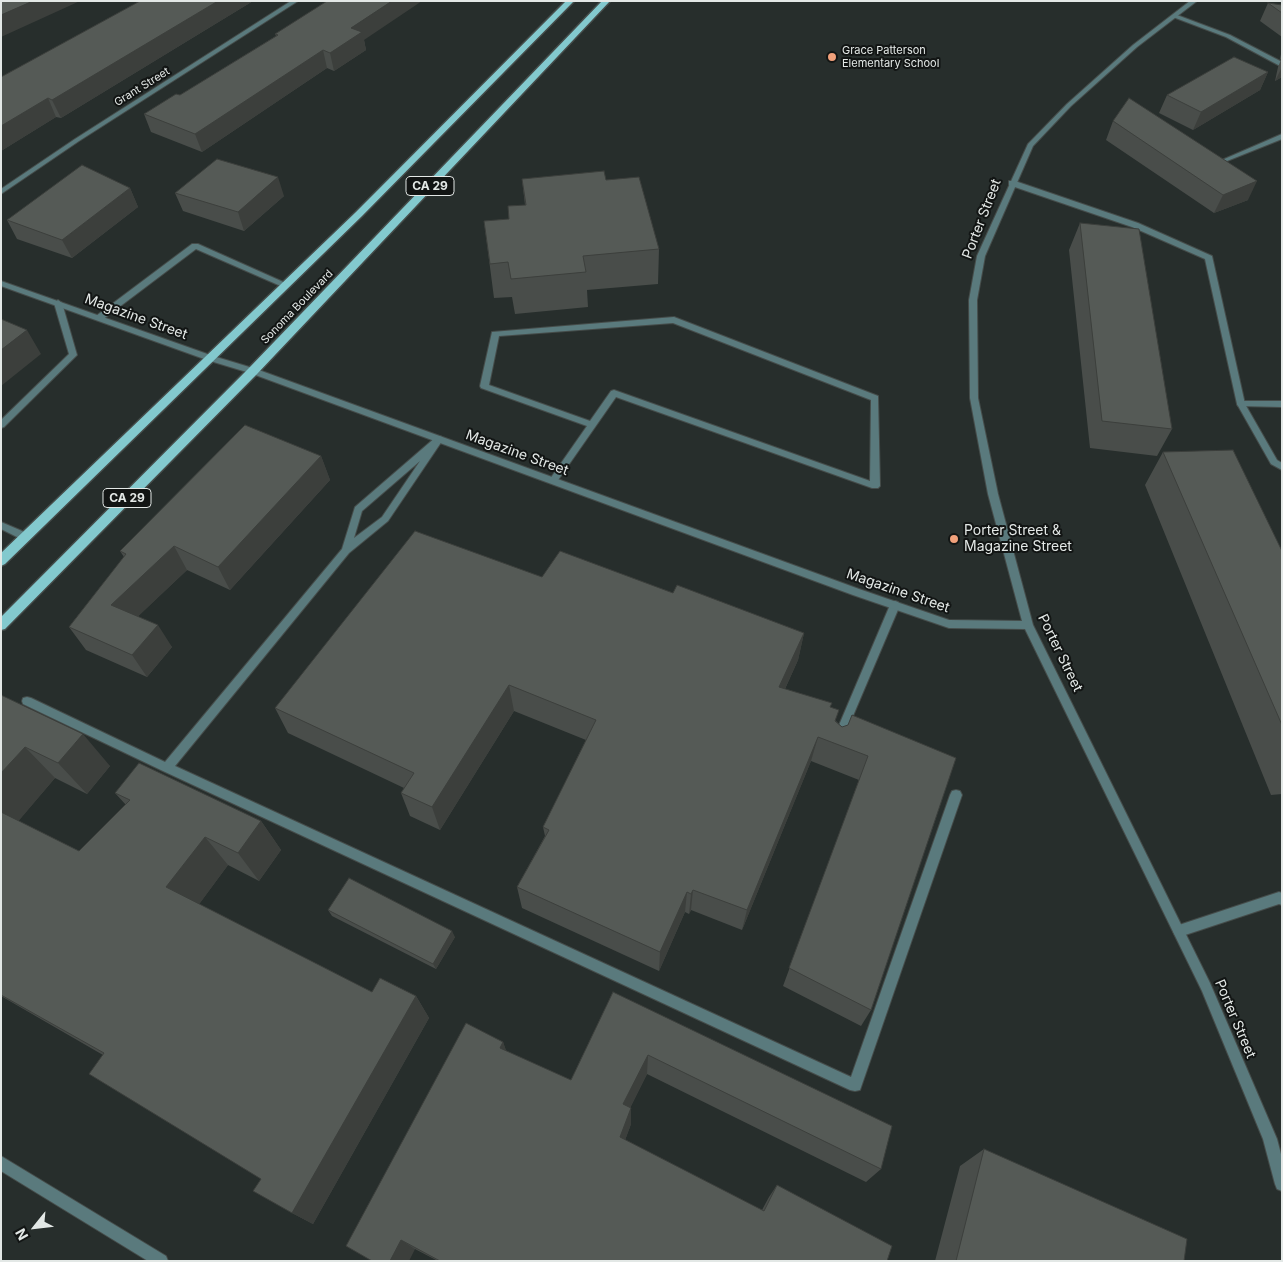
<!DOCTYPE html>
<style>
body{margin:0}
#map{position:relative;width:1283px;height:1262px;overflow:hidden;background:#272e2c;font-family:Inter,sans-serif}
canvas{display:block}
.frame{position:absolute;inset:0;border:2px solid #e3e8e6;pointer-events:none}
.north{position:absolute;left:10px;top:1202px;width:50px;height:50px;-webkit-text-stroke:4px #121514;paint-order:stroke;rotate:241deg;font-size:14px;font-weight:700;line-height:20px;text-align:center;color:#e3e8e6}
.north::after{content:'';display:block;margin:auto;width:18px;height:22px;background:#e3e8e6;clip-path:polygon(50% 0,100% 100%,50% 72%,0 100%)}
</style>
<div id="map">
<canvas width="1283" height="1262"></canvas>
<div class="frame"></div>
<div class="north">N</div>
</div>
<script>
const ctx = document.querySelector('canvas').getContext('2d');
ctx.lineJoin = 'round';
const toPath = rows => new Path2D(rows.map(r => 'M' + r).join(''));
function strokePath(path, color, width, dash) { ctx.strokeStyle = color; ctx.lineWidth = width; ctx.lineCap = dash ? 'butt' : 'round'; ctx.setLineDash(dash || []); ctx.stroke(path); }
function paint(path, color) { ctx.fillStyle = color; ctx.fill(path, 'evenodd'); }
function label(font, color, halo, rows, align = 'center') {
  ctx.font = font + ' Inter,sans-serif'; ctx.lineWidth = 4; ctx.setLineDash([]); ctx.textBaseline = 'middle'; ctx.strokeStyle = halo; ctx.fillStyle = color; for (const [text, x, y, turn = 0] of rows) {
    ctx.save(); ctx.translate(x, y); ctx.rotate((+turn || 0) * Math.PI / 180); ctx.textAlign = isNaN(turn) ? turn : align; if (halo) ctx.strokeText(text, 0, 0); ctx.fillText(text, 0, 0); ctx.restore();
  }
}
const service = toPath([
 [1282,134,1282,139,1227,161,1222,160,1282,134],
 [192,244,198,244,290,285,286,287,283,287,196,249,102,320,96,320,96,316,192,244],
 [58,300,62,303,77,355,4,427,1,428,1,420,69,354,54,303,58,300],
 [674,317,878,396,880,486,878,488,872,488,616,397,556,483,550,483,548,481,550,479,587,426,481,388,480,386,492,332,674,317],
 [673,323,871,400,870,481,614,390,611,391,590,421,489,385,499,336,673,323],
 [1241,401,1282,401,1282,407,1238,406,1237,404,1241,401],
 [439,436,442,437,443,439,442,441,388,521,349,553,175,766,851,1077,950,795,952,791,956,790,960,791,962,795,860,1090,855,1091,850,1090,163,771,23,704,22,701,23,698,27,697,31,698,165,762,342,549,355,507,436,437,439,436],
 [420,461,382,517,354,538,362,511,420,461],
 [1,522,29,534,31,537,29,540,23,540,1,529,1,522],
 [895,601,898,602,900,605,844,737,843,740,839,742,835,740,834,737,890,605,892,602,895,601],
 [1279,892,1282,893,1282,905,1279,904,1179,937,1175,935,1173,931,1175,927,1179,925,1279,892],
 [1,1156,166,1256,168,1261,148,1261,1,1171,1,1156]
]);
const minor = toPath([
 [291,1,298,1,79,141,1,194,1,189,75,139,291,1],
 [1173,15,1177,15,1230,35,1282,62,1282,67,1226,37,1173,17,1173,15],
 [1009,181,1015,181,1138,223,1212,256,1245,404,1277,460,1282,463,1282,470,1271,464,1237,404,1205,259,1132,227,1009,185,1009,181]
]);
const tertiary = toPath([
 [1190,1,1197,1,1137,47,1071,106,1033,146,985,256,977,300,978,398,998,494,1033,625,1210,983,1277,1139,1282,1158,1282,1191,1277,1189,1275,1184,1263,1139,1202,991,1025,629,949,628,853,595,250,373,207,360,1,286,1,281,213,356,256,369,859,589,949,620,1022,621,988,494,970,398,969,300,977,256,1028,144,1067,104,1133,45,1190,1]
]);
const primary = toPath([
 [566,1,574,1,362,216,5,564,1,566,1,553,356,212,566,1],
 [602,1,610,1,257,374,5,629,1,630,1,617,249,368,602,1]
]);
strokePath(service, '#454c4a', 2);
strokePath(minor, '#454c4a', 2);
strokePath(tertiary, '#454c4a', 2);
strokePath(primary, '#454c4a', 3);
paint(service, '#5a7a7d');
paint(minor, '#5a7a7d');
paint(tertiary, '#5a7a7d');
paint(primary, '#83c9ce');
paint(toPath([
 [140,1,253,1,61,118,56,117,1,151,1,77],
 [1268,3,1282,5,1282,37,1260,21],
 [275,34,364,40,366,50,334,71,327,68,202,152,151,132,144,114,180,95,276,36],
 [1282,49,1282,77,1275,81,1278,67,1281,60,1280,59],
 [1268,72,1260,90,1193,130,1159,113,1167,95],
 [1113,121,1248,200,1214,213,1106,140],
 [522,179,606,180,659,249,658,284,587,290,588,307,515,314,512,297,494,298,484,221,509,219,508,206,525,205],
 [130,188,138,207,72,258,17,239,7,220],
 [175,193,284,196,244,231,183,211],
 [1080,223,1172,429,1157,456,1090,448,1069,250],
 [1163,452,1282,551,1282,794,1271,795,1145,485],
 [321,456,330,480,230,590,187,570,138,616,172,647,147,677,86,650,69,627,124,557,120,551],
 [542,577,673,593,804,633,798,660,785,689,831,707,836,721,842,727,956,758,871,1010,861,1026,783,986,859,780,811,761,742,930,691,910,689,914,685,912,659,971,522,908,517,887,545,836,543,827,586,740,514,711,440,830,410,816,401,793,404,788,288,733,275,708],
 [1,695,110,766,87,794,55,778,18,821,79,851,126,805,115,793,261,821,281,850,259,881,228,865,199,904,372,992,416,996,429,1018,313,1224,292,1213,261,1179,103,1055,1,996],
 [328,910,455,937,436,969,332,916],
 [613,992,881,1169,866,1182,647,1074,630,1108,631,1124,625,1140,762,1210,769,1197,777,1185,887,1261,438,1261,415,1249,372,1261,503,1042,506,1051,571,1080],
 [984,1149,1184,1261,935,1261,960,1166]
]), '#494d4a');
paint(toPath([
 [33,1,80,1,1,37,1,15],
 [218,1,253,1,61,118,52,100],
 [392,1,422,1,364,40,366,50,334,71,330,53,351,28],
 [323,50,327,68,202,152,195,134],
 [1282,67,1282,77,1275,81],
 [1268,72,1260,90,1193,130,1201,112],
 [48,98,56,117,1,151,1,126],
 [278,177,284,196,244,231,238,212],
 [1257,181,1248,200,1214,213,1223,195],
 [130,188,138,207,72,258,62,240],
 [27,330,41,354,1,386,1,350],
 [321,456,330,480,230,590,218,567],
 [174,546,187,570,127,627,111,605],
 [158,625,172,647,147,677,132,655],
 [804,633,798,660,774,713,779,687],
 [509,685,514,711,440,830,432,807],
 [83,734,110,766,87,794,58,763],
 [818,737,811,761,742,930,747,910],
 [25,747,55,778,11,830,1,821,1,773],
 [261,821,281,850,259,881,238,853],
 [205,837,228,865,192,914,166,887],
 [693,890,691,910,689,914,691,894],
 [687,892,685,912,659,971,660,952],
 [452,931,455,937,436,969,433,964],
 [416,996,429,1018,313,1224,292,1213],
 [503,1042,510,1061,500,1048],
 [648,1055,647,1074,624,1120,623,1104],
 [631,1108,631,1124,621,1151,620,1137],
 [401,1240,415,1249,409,1261,390,1261]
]), '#3c3f3c');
const building = toPath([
 [1,1,33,1,1,15,1,1],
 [140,1,218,1,52,100,48,98,1,126,1,77,140,1],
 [327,1,392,1,351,28,362,32,330,53,323,50,195,134,144,114,176,94,180,95,278,35,275,34,327,1],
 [1268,3,1282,5,1282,13,1268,3],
 [1234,57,1268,72,1201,112,1167,95,1234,57],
 [1129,98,1257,181,1223,195,1113,121,1129,98],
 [217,159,278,177,238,212,175,193,217,159],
 [82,165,130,188,62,240,7,220,82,165],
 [604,171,606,180,639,177,659,249,583,256,586,272,511,279,508,262,490,264,484,221,509,219,508,206,526,205,522,179,604,171],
 [1080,223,1139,229,1172,429,1102,421,1080,223],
 [1,319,27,330,1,350,1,319],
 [245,425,321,456,218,567,174,546,111,605,158,625,132,655,69,627,126,554,120,551,245,425],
 [1233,450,1282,551,1282,725,1163,452,1233,450],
 [415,531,542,577,560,551,673,593,677,585,804,633,779,687,832,703,830,707,839,710,835,721,842,727,848,725,852,715,956,758,871,1010,789,968,868,756,818,737,747,910,693,890,691,894,687,892,660,952,517,887,549,830,543,827,596,720,509,685,432,807,401,793,414,773,275,708,415,531],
 [1,695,83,734,58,763,25,747,1,773,1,695],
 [139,763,261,821,238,853,205,837,166,887,372,992,380,978,416,996,292,1213,253,1191,261,1179,89,1074,104,1053,1,995,1,812,79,851,130,800,115,793,139,763],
 [349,878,452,931,433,964,328,910,349,878],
 [613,992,892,1126,881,1169,648,1055,623,1104,631,1108,620,1137,764,1211,777,1185,892,1246,887,1261,440,1261,401,1240,390,1261,372,1261,346,1246,466,1023,503,1042,500,1048,571,1080,613,992],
 [984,1149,1187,1239,1184,1261,956,1261,984,1149]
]);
paint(building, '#555a56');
strokePath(building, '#3c3f3c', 1);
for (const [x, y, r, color] of [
 [832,57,5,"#f1a17b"],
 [954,539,5,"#f1a17b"]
]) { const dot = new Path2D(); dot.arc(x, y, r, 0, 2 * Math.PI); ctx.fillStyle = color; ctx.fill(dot); strokePath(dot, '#121514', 2); }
label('11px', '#e3e8e6', '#121514', [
 ["Grace Patterson",842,51],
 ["Elementary School",842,64]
], 'left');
label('11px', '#e3e8e6', '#121514', [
 ["Grant Street",142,87,-32],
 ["Sonoma Boulevard",297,307,-46]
]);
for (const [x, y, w] of [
 [430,186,48],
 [127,498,48]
]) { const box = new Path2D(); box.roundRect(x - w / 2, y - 9.5, w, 19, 4); ctx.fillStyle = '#121514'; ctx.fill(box); strokePath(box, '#e3e8e6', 1); }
label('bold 12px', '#e3e8e6', null, [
 ["CA 29",430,186],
 ["CA 29",127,498]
]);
label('14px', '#e3e8e6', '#121514', [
 ["Porter Street",982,219,-69],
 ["Magazine Street",136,317,20],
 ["Magazine Street",517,453,20],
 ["Magazine Street",898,591,19],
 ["Porter Street",1060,653,64],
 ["Porter Street",1235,1019,67]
]);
label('14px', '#e3e8e6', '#121514', [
 ["Porter Street &",964,531],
 ["Magazine Street",964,547]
], 'left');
</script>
